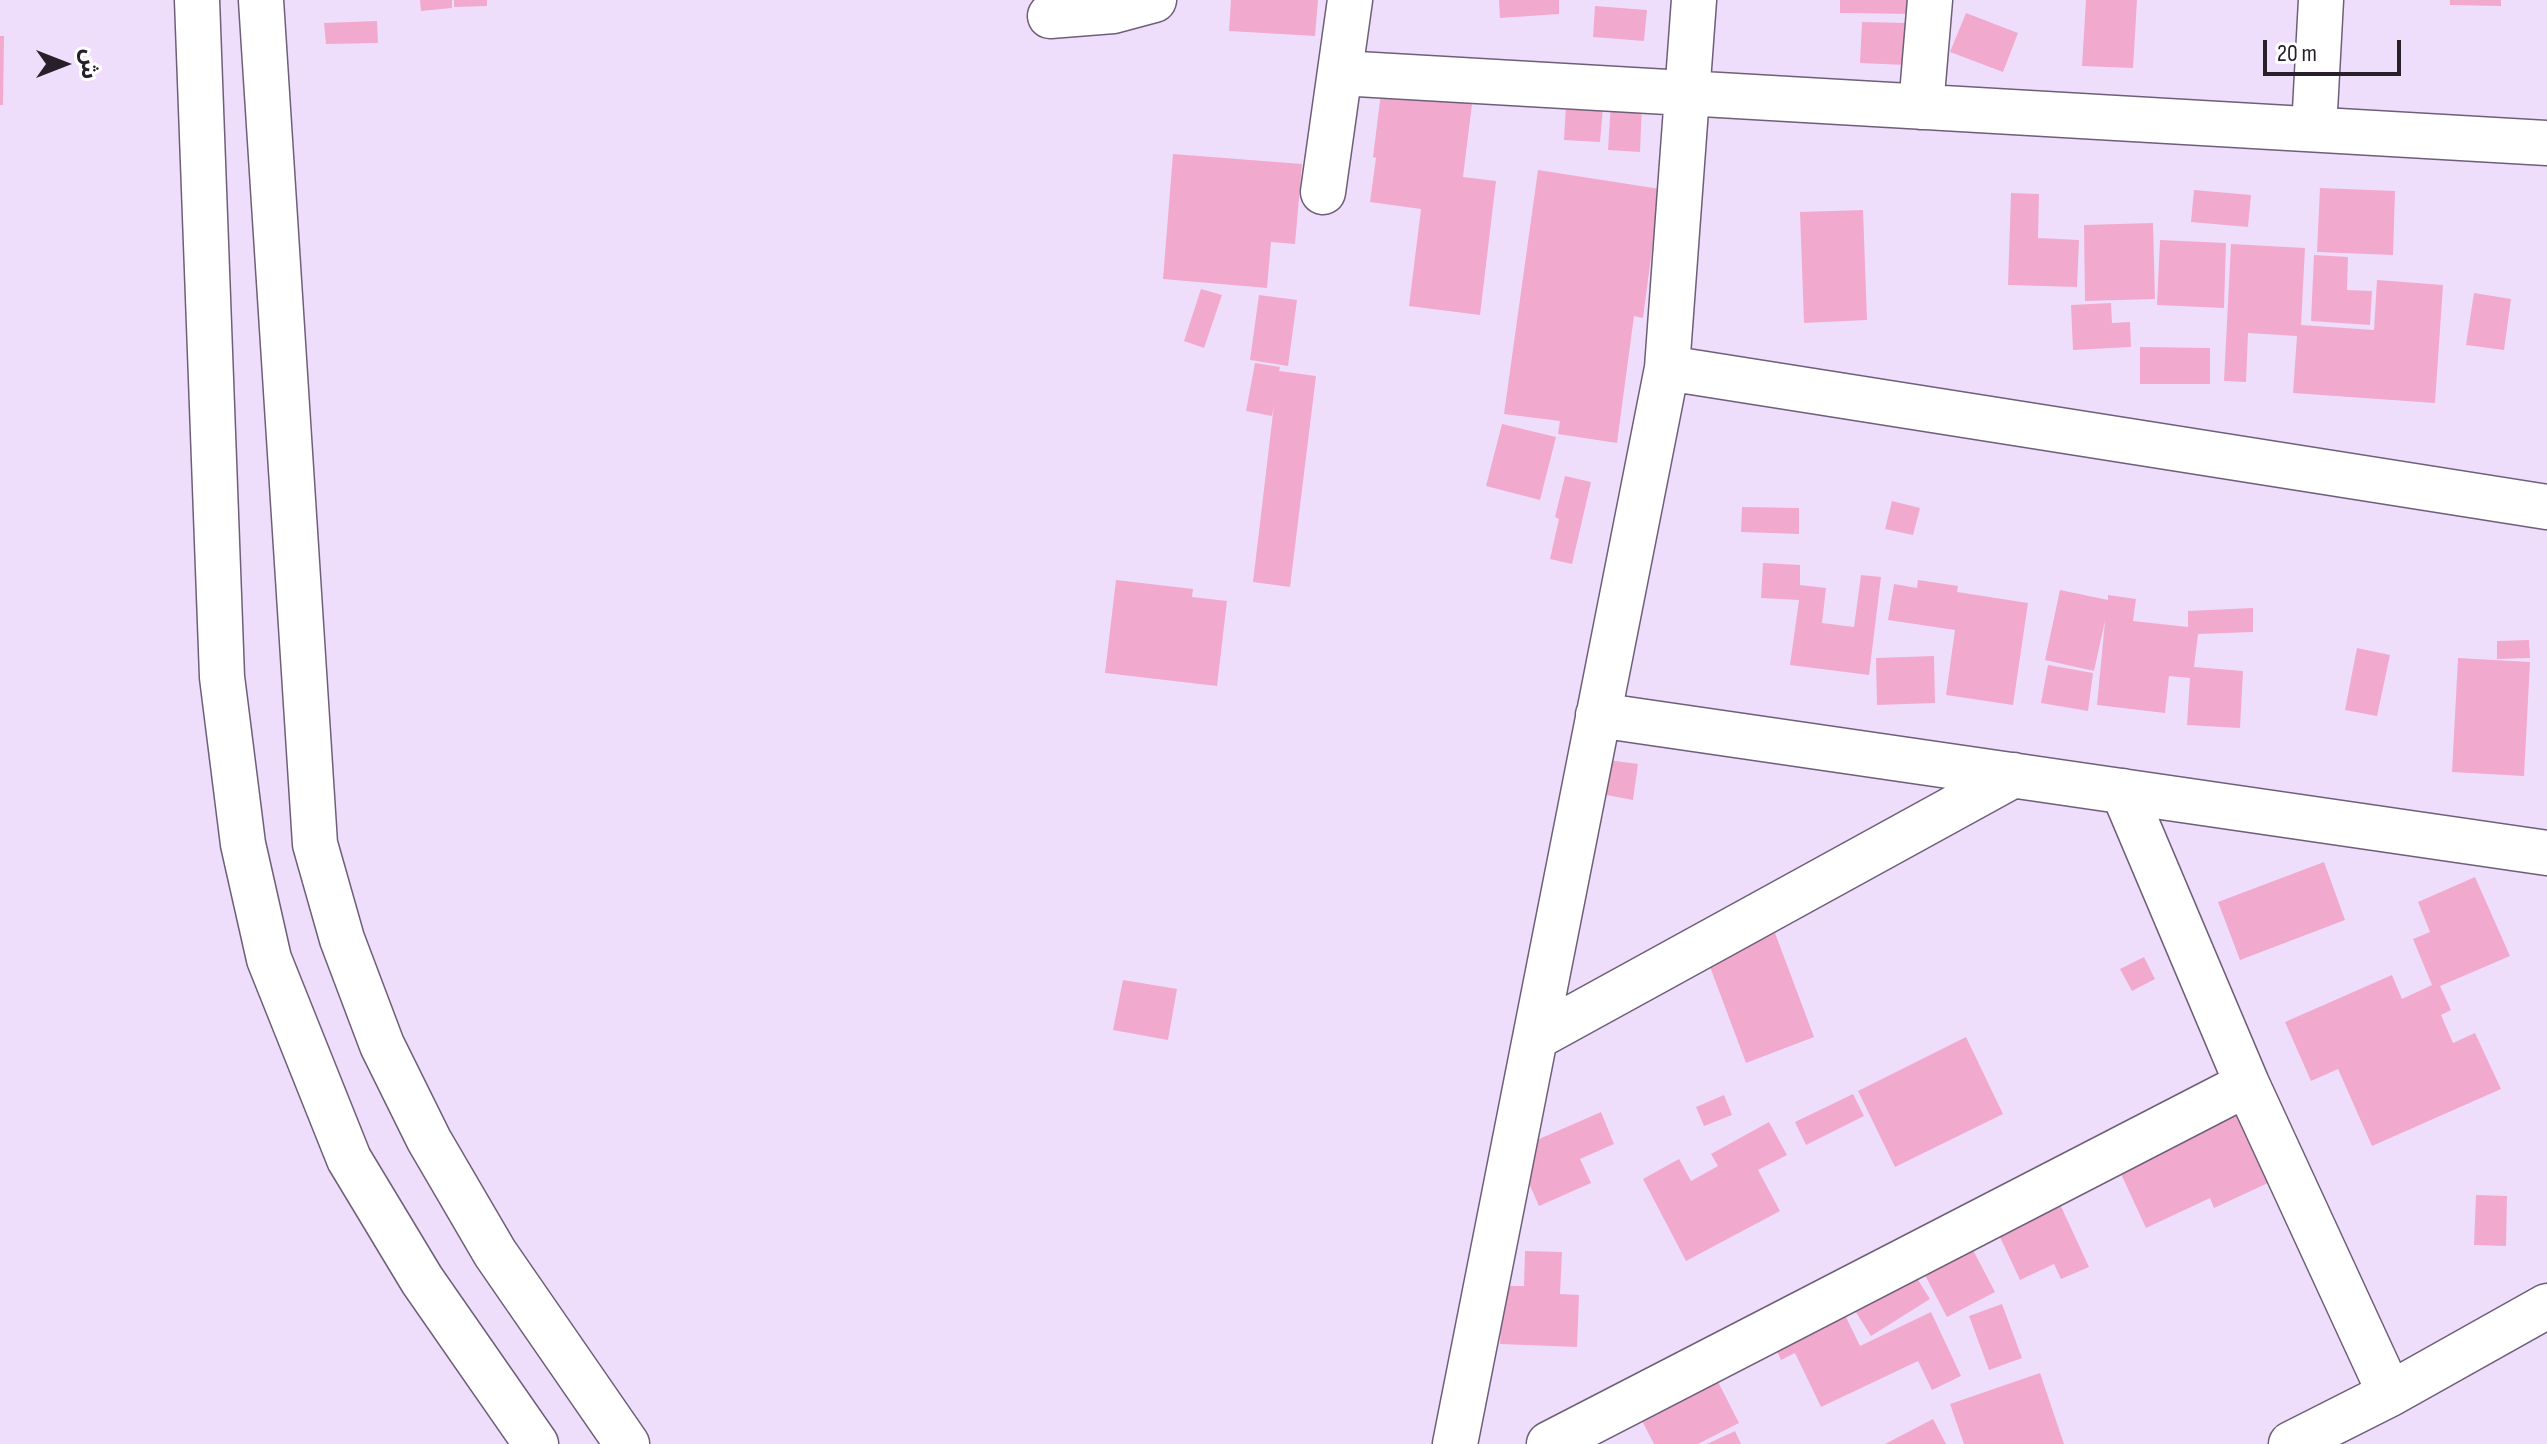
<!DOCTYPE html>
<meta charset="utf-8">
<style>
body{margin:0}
#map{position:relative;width:2547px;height:1444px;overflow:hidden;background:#efdefb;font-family:"Sofia Sans Condensed","Noto Sans Arabic",sans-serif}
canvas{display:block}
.north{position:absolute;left:24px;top:24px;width:80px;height:80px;-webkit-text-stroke:6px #fff;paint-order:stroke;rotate:90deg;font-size:22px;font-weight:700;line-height:32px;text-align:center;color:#27202b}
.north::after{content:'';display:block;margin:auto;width:28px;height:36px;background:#27202b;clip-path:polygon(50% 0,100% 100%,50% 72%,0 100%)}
.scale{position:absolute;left:2263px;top:40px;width:138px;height:36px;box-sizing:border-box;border:4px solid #27202b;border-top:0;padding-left:10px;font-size:24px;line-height:28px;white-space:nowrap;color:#27202b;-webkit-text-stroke:6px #fff;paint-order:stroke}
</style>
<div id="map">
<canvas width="2547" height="1444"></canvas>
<div class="north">ش</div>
<div class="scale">20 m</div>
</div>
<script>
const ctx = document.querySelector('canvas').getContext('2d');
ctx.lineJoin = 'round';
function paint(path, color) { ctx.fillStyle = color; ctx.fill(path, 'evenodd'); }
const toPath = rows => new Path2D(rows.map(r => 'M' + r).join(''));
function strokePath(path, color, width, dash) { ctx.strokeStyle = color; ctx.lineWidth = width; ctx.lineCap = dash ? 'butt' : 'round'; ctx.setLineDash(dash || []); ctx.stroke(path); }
paint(toPath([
 [420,0,452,0,452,8,421,11],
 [454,0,487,0,487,6,454,7],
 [1231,0,1318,0,1315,36,1229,31],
 [1499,0,1559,0,1559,14,1500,18],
 [1840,0,1915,0,1915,14,1840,13],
 [2086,0,2137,0,2133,68,2082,66],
 [2450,0,2501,0,2501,6,2450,5],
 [1595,6,1647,10,1644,41,1593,37],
 [1966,13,2018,33,2003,72,1950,52],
 [377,21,378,43,326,44,324,23],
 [1862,22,1908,23,1906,65,1860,63],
 [0,36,4,36,3,105,0,105],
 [1383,77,1474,88,1463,177,1496,181,1480,315,1409,306,1421,209,1370,202,1376,158,1373,157],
 [1611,102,1642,104,1640,152,1608,150],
 [1566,104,1603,107,1600,142,1564,140],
 [1173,154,1302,164,1295,244,1271,242,1267,288,1163,279],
 [1538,170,1660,189,1643,318,1634,316,1617,443,1558,434,1560,421,1504,414],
 [2320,188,2395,191,2393,255,2317,252],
 [2194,190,2251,195,2248,227,2191,222],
 [2011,193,2039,194,2038,238,2079,240,2077,287,2008,285],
 [1863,210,1867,320,1804,323,1800,212],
 [2153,223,2155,299,2085,301,2084,225],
 [2160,240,2226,243,2224,308,2157,305],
 [2231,244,2305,248,2301,325,2374,330,2377,280,2443,285,2435,403,2293,393,2297,336,2248,333,2246,382,2224,381],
 [2314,255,2348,257,2347,290,2372,291,2370,325,2311,321],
 [1201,289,1222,295,1204,348,1184,341],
 [2474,293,2511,299,2504,350,2466,345],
 [1259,295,1297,300,1288,366,1250,360],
 [2111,303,2112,323,2130,322,2131,347,2073,350,2071,305],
 [2140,347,2210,348,2210,384,2140,384],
 [1255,363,1280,367,1279,371,1316,376,1290,587,1253,582,1274,405,1272,416,1246,411],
 [1502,424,1556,437,1540,500,1486,486],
 [1565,476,1591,482,1572,564,1550,559,1559,519,1555,517],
 [1892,501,1920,508,1913,535,1885,529],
 [1742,507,1799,508,1799,534,1741,532],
 [1763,563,1800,565,1800,585,1826,588,1822,623,1854,627,1861,575,1881,577,1869,675,1790,665,1799,600,1761,598],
 [1116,580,1193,589,1192,597,1227,601,1217,686,1105,673],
 [1918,580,1958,586,1957,592,2028,603,2013,705,1946,695,1955,630,1888,620,1894,584,1917,588],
 [2060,590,2108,600,2108,595,2136,599,2133,621,2188,627,2188,611,2253,608,2253,632,2198,634,2194,667,2243,671,2240,728,2187,725,2190,678,2169,676,2165,713,2097,705,2105,621,2094,671,2045,660],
 [2529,640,2530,658,2497,659,2497,641],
 [2357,648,2390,655,2377,716,2345,710],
 [1934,656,1935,703,1877,705,1876,658],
 [2458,658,2530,662,2524,776,2452,772],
 [2048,665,2093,673,2088,711,2041,703],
 [1608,760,1638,764,1633,800,1601,794],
 [2324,862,2345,920,2240,960,2218,902],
 [2475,877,2510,956,2440,986,2451,1010,2441,1015,2453,1043,2475,1033,2501,1089,2372,1146,2338,1069,2311,1081,2285,1022,2392,975,2402,999,2432,985,2413,939,2430,932,2418,902],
 [1775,933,1814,1037,1746,1063,1707,959],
 [2144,957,2155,979,2132,991,2120,969],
 [1123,980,1177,989,1168,1040,1113,1030],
 [1966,1037,2003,1114,1895,1167,1858,1091],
 [2233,1074,2281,1177,2214,1208,2210,1198,2146,1228,2103,1135],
 [1853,1094,1864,1116,1806,1145,1795,1122],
 [1724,1095,1732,1115,1704,1126,1696,1107],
 [1601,1112,1614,1144,1580,1159,1591,1183,1539,1206,1514,1150],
 [1769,1122,1787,1155,1758,1170,1780,1211,1686,1261,1643,1179,1679,1159,1691,1181,1718,1166,1711,1154],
 [2046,1174,2089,1267,2061,1279,2054,1264,2020,1280,1984,1203],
 [2476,1195,2507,1196,2506,1246,2474,1245],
 [1953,1212,1995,1292,1947,1317,1905,1237],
 [1896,1245,1930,1299,1871,1336,1837,1282],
 [1525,1251,1562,1252,1560,1294,1579,1295,1577,1347,1500,1344,1503,1286,1524,1286],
 [1833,1290,1860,1346,1931,1312,1961,1376,1932,1390,1918,1361,1821,1407,1795,1353,1781,1360,1764,1322],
 [2002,1304,2022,1358,1989,1370,1969,1316],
 [2040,1373,2064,1444,1964,1444,1950,1404],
 [1715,1376,1739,1423,1698,1444,1654,1444,1628,1394],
 [1933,1419,1946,1444,1885,1444],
 [1735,1431,1741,1444,1707,1444]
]), '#f1aace');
const minor = toPath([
 [197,0,222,677,243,844,269,959,349,1159,422,1280,536,1444],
 [261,0,315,844,342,939,382,1045,429,1140,495,1253,627,1444],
 [1050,16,1113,11,1154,0],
 [1340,73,2547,143],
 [1921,107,1930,0],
 [2314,129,2321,0],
 [1323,192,1350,0],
 [1667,368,2547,507],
 [1598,715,2547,853],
 [2123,791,2247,1084,2390,1394],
 [1535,1038,2014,775],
 [1455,1444,1667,368,1694,0],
 [1549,1444,2247,1084],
 [2291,1444,2390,1394,2547,1306]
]);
strokePath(minor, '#6e5f78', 47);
strokePath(minor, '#fff', 44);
</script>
